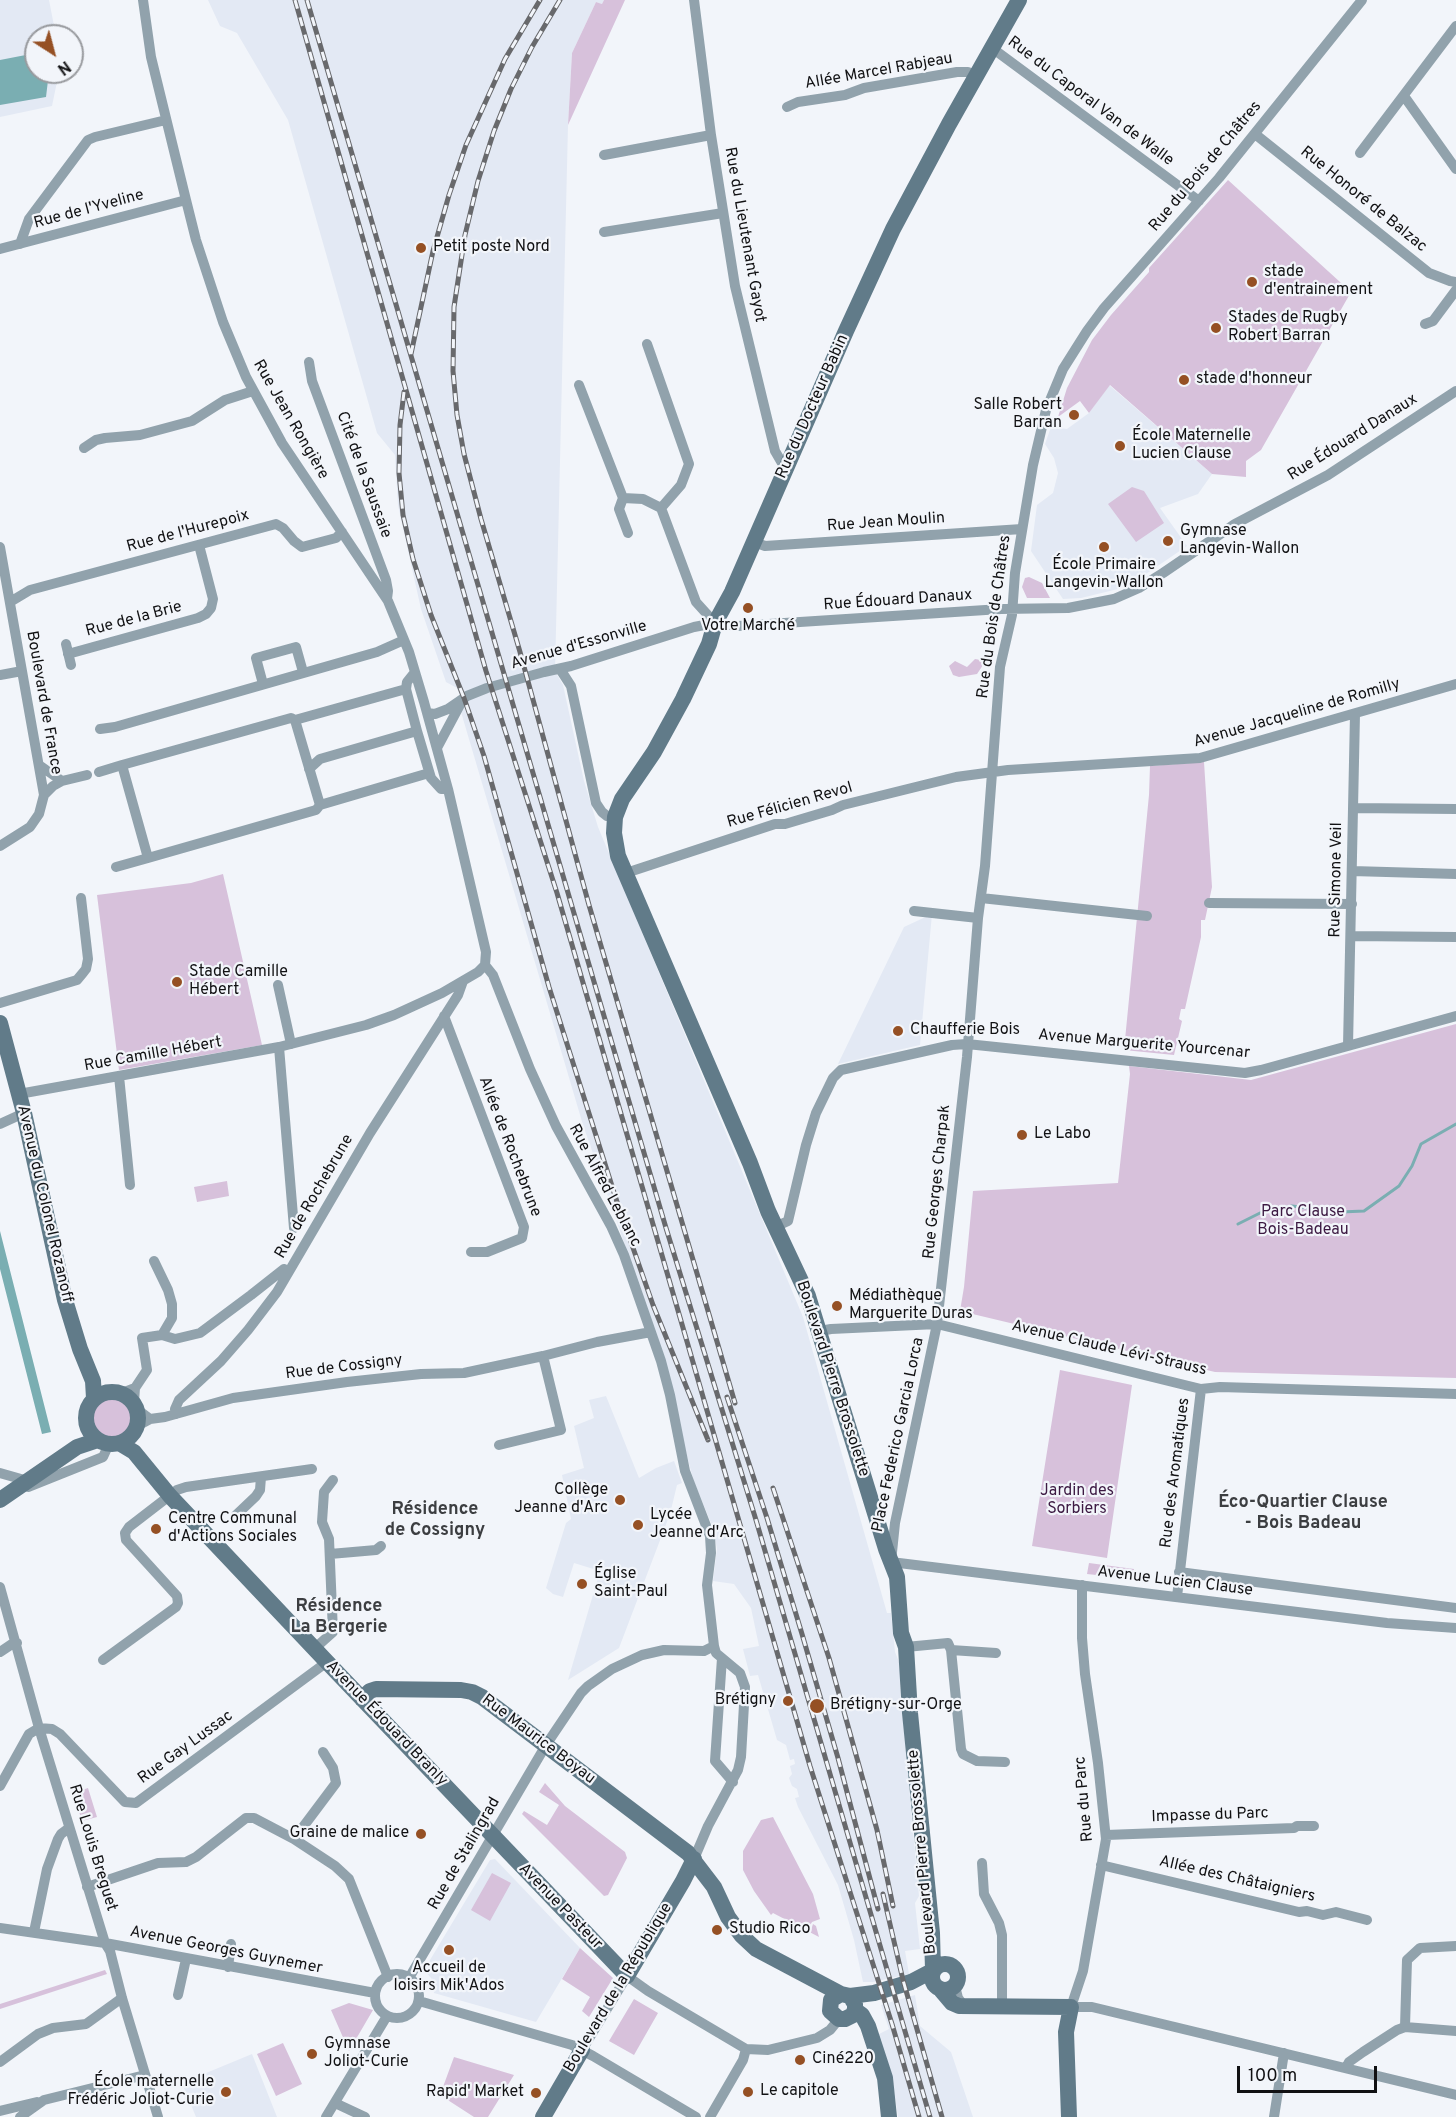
<!DOCTYPE html>
<meta charset="utf-8">
<style>
body{margin:0}
#map{position:relative;width:1456px;height:2117px;overflow:hidden;background:#f2f5fa;font-family:Overpass,sans-serif}
canvas{display:block}
.north{position:absolute;left:24px;top:24px;width:60px;height:60px;box-sizing:border-box;background:#f2f5fa;border:2px solid #989a9e;border-radius:50%;rotate:144deg;font-size:16px;font-weight:700;line-height:24px;text-align:center;color:#111113}
.north::after{content:'';display:block;margin:auto;width:21px;height:27px;background:#955024;clip-path:polygon(50% 0,100% 100%,50% 72%,0 100%)}
.scale{position:absolute;left:1237px;top:2066px;width:140px;height:27px;box-sizing:border-box;border:3px solid #111113;border-top:0;padding-left:8px;font-size:18px;line-height:21px;white-space:nowrap;color:#111113;-webkit-text-stroke:4px #f2f5fa;paint-order:stroke}
</style>
<div id="map">
<canvas width="1456" height="2117"></canvas>
<div class="north">N</div>
<div class="scale">100 m</div>
</div>
<script>
const ctx = document.querySelector('canvas').getContext('2d');
ctx.lineJoin = 'round';
function paint(path, color) { ctx.fillStyle = color; ctx.fill(path, 'evenodd'); }
const toPath = rows => new Path2D(rows.map(r => 'M' + r).join(''));
function strokePath(path, color, width, dash) { ctx.strokeStyle = color; ctx.lineWidth = width; ctx.lineCap = dash ? 'butt' : 'round'; ctx.setLineDash(dash || []); ctx.stroke(path); }
function label(font, color, halo, rows, align = 'center') {
  ctx.font = font + ' Overpass,sans-serif'; ctx.lineWidth = 4.5; ctx.setLineDash([]); ctx.textBaseline = 'middle'; ctx.strokeStyle = halo; ctx.fillStyle = color; for (const [text, x, y, turn = 0] of rows) {
    ctx.save(); ctx.translate(x, y); ctx.rotate((+turn || 0) * Math.PI / 180); ctx.textAlign = isNaN(turn) ? turn : align; if (halo) ctx.strokeText(text, 0, 0); ctx.fillText(text, 0, 0); ctx.restore();
  }
}
paint(toPath([
 [0,0,49,0,56,36,36,36,36,72,59,72,52,106,0,117],
 [208,0,604,0,602,4,596,2,572,53,568,125,555,671,563,685,584,781,598,827,803,1317,887,1613,891,1613,895,1652,899,1662,901,1676,900,1688,919,1896,915,1903,920,1949,905,1951,909,1974,873,1982,863,1982,854,1940,838,1885,798,1807,795,1798,799,1797,797,1789,792,1786,789,1778,792,1774,790,1766,795,1764,794,1759,790,1760,786,1745,777,1740,758,1675,750,1676,743,1649,759,1646,751,1608,734,1584,713,1581,717,1549,713,1528,694,1482,688,1460,656,1334,583,1125,461,712,464,707,457,688,446,682,421,609,398,505,395,455,377,433,288,120,237,33,220,26],
 [1109,385,1212,474,1198,494,1160,508,1187,546,1143,576,1118,589,1081,598,1063,599,1031,551,1037,505,1053,493,1058,473,1054,458,1045,444,1051,427,1067,429,1089,413],
 [932,914,920,1045,838,1064,904,927],
 [606,1396,639,1478,656,1468,674,1461,682,1483,677,1485,670,1514,619,1648,568,1680,600,1571,574,1563,563,1597,553,1594,546,1588,566,1523,571,1519,562,1475,584,1468,574,1426,594,1418,589,1400],
 [495,1859,580,1948,536,2022,434,1993,431,1978,424,1970,490,1860],
 [915,1995,920,2026,951,2052,973,2117,898,2117,893,2083,877,2035,889,2029,881,2005],
 [252,2054,277,2117,196,2117,182,2083]
]), '#e3e9f4');
paint(toPath([
 [604,0,625,0,568,125,572,53,596,2,602,4],
 [1228,180,1351,292,1261,450,1246,461,1246,477,1212,474,1110,385,1089,413,1080,401,1058,417,1067,388,1092,340,1111,315,1149,272,1149,268],
 [1132,487,1144,491,1164,523,1136,542,1108,504],
 [1029,577,1042,583,1050,598,1027,598,1022,587,1025,578],
 [975,659,981,660,983,665,977,674,959,677,953,675,949,666,955,661,967,667],
 [1204,762,1212,887,1205,920,1201,920,1201,937,1185,1009,1181,1009,1179,1019,1182,1021,1174,1055,1124,1050,1149,795,1150,766],
 [223,874,262,1045,119,1070,97,895,191,883],
 [1456,1024,1456,1378,1215,1372,960,1311,964,1287,973,1191,1118,1183,1130,1074,1129,1066,1251,1080],
 [227,1181,229,1196,197,1202,194,1187],
 [1060,1370,1132,1385,1107,1558,1032,1546],
 '91 1418a20 20 0 1 1 40 0a20 20 0 1 1-40 0Z',
 [1089,1563,1134,1569,1133,1579,1087,1574],
 [545,1783,565,1806,625,1852,627,1858,608,1895,604,1896,522,1814,524,1811,547,1825,559,1805,539,1792],
 [88,1788,97,1817,82,1821,73,1793],
 [773,1817,813,1894,820,1919,812,1922,808,1929,811,1930,813,1924,816,1926,819,1937,773,1913,771,1915,754,1891,743,1870,743,1851,761,1820],
 [492,1873,511,1883,490,1921,471,1910],
 [580,1948,613,1978,589,2017,582,2011,590,1997,562,1979],
 [105,1970,107,1974,0,2009,0,2004],
 [634,1999,658,2013,634,2055,609,2041],
 [349,2003,373,2010,349,2051,331,2010],
 [283,2043,302,2084,276,2096,257,2054],
 [454,2057,514,2075,488,2117,474,2117,440,2095]
]), '#d7c1db');
paint(toPath([
 [36,53,36,72,49,72,46,97,0,105,0,60],
 [0,1231,51,1432,42,1434,0,1269]
]), '#7aaeb2');
strokePath(toPath([
 [1238,1224,1264,1211,1292,1206,1341,1212,1364,1211,1399,1186,1412,1166,1421,1144,1456,1124]
]), '#7aaeb2', 3);
strokePath(toPath([
 [143,0,151,57,186,200,196,240,223,322,246,377,282,443,388,601,409,652,424,702,448,789,486,952,485,965,493,975,530,1069,556,1126,611,1226,624,1255,661,1361,670,1395,685,1471,710,1536,711,1553,707,1585,714,1646,716,1653,740,1673,745,1687,741,1757,738,1770,708,1826,694,1859],
 [694,0,711,135,735,286,775,451,786,470],
 [1362,0,1219,178,1104,308,1087,331,1063,369,1046,410,1033,465,1015,573,1012,615,1000,667,985,866,978,918,967,1057,937,1324,895,1523,891,1562,1387,1623,1456,1628],
 [992,48,1199,201],
 [1404,96,1456,169],
 [787,107,798,102,845,95,864,88,957,72,968,72,976,76],
 [1255,134,1429,273,1450,281,1456,282],
 [1360,153,1456,26],
 [604,155,711,135],
 [604,232,723,213],
 [20,244,29,219,88,140,95,137,166,120],
 [0,249,186,200],
 [1425,324,1433,321,1456,290],
 [647,344,689,464,681,485,661,508],
 [309,362,312,381,386,580,388,591,387,599],
 [579,385,623,498,643,499,661,508,696,602,715,623],
 [84,448,96,440,105,438,140,435,192,421,225,400,253,391],
 [623,498,619,509,628,533],
 [754,542,765,546,1022,529],
 [0,547,44,795,39,814,30,827,0,846],
 [10,602,30,590,276,524,283,528,294,541,302,547,336,538,342,532],
 [66,644,71,665],
 [68,654,198,618,206,614,211,608,213,599,199,545],
 [560,669,571,686,596,803,602,812,607,816,615,817],
 [415,672,407,682,406,689,417,731,431,778,441,789,448,789],
 [0,675,22,671],
 [263,684,256,658,296,647,303,672],
 [427,713,435,714,448,709,467,696,487,688,544,672,571,666,694,627,715,623,738,626,1001,609,1068,608,1114,599,1139,588,1163,573,1235,524,1328,475,1456,391],
 [295,720,320,805,316,810,148,858,122,765,291,718,295,720,406,689],
 [100,729,115,727,377,652,404,640],
 [437,748,461,703],
 [39,765,62,781],
 [309,769,320,759,417,731],
 [99,772,122,765],
 [44,795,53,786,62,781,87,775],
 [320,805,429,773],
 [1353,808,1456,809],
 [116,867,148,858],
 [1352,871,1456,874],
 [626,873,775,824,785,824,832,810,843,805,956,777,1008,770,1200,758,1456,684],
 [981,898,1147,916],
 [1209,903,1352,904],
 [914,911,978,918],
 [1351,936,1456,937],
 [278,985,291,1044],
 [0,1003,77,980,82,974,86,969,88,959,81,898],
 [444,1016,524,1227,522,1238,487,1252,471,1252],
 [1348,1046,1355,714],
 [279,1047,294,1228],
 [119,1076,130,1185],
 [19,1094,279,1047,366,1025,394,1015,442,993,478,972,485,965],
 [0,1124,24,1113],
 [775,1227,788,1221,806,1145,816,1113,833,1078,841,1070,952,1045,967,1044,1245,1073,1261,1070,1456,1016],
 [820,1331,831,1329,937,1324,1201,1389,1220,1387,1456,1394],
 [162,1335,175,1339,200,1333,251,1295,284,1269],
 [122,1393,135,1388,147,1370,142,1338,162,1335,172,1318,172,1304,168,1290,154,1261],
 [134,1402,135,1388],
 [138,1410,150,1419],
 [176,1414,175,1409,179,1400,221,1361,248,1330,277,1292,370,1133,458,995,463,981],
 [137,1426,150,1419,165,1417,233,1398,347,1382,421,1374,464,1373,543,1356,597,1342,651,1332],
 [499,1445,561,1430,543,1356],
 [0,1473,28,1481],
 [28,1487,103,1457,109,1444],
 [236,1515,256,1496,260,1490,261,1477],
 [330,1554,376,1550,381,1546],
 [1179,1572,1456,1608],
 [1082,1585,1082,1638,1085,1674,1098,1763,1106,1839,1083,1971,1071,2007,1092,2007,1456,2095],
 [0,1587,39,1728,105,1943,110,1951,122,1998,158,2117],
 [1177,1597,1201,1389],
 [906,1647,948,1643,951,1650,961,1749,963,1754,977,1761,1005,1762],
 [314,1649,333,1632,329,1539,322,1522,324,1492,333,1480],
 [951,1650,996,1653],
 [0,1652,12,1644,17,1643],
 [722,1658,715,1761,733,1782],
 [103,1660,176,1607,178,1603,177,1596,126,1540,125,1533,129,1527,177,1490,186,1487,312,1469],
 [0,1786,29,1734,39,1728,52,1729,60,1734,125,1802,136,1803,327,1662],
 [1106,1835,1294,1828,1297,1826,1314,1826],
 [294,1839,336,1783,333,1768,323,1752],
 [982,1863,984,1894,999,1923,1002,1935,1002,2006],
 [1101,1865,1299,1912,1307,1911,1323,1915,1336,1912,1367,1920],
 [87,1887,158,1863,186,1862,196,1857,246,1818,254,1818,294,1839,335,1866,349,1879,388,1977],
 [0,1928,105,1943,375,1993],
 [34,1932,47,1869,58,1839,61,1834,69,1828],
 [228,1967,231,1944],
 '375 1996a22 22 0 1 1 44 0a22 22 0 1 1-44 0Z',
 [409,1978,546,1745,581,1693,588,1686,612,1669,642,1655,664,1650,704,1651,714,1646],
 [955,1986,958,1998,964,2006],
 [178,1995,186,1959],
 [419,2001,572,2045,593,2056,696,2117],
 [1405,2027,1407,1960,1420,1948,1456,1946],
 [582,2050,627,1976,648,1991,746,2049,768,2050,817,2038,830,2030,839,2019],
 [0,2062,38,2034,53,2028,86,2024,122,1998],
 [1346,2068,1349,2062,1363,2052,1397,2030,1405,2027,1456,2031],
 [335,2103,365,2117],
 [0,2111,37,2102],
 [20,2117,44,2100,145,2075],
 [326,2117,387,2016],
 [710,2117,743,2060,746,2049],
 [1274,2117,1284,2053]
]), '#91a2ac', 10);
strokePath(toPath([
 [0,1023,24,1113,65,1300,80,1349,93,1381,94,1398],
 '86 1418a26 26 0 1 1 52 0a26 26 0 1 1-52 0Z',
 [119,1443,134,1452,170,1496,327,1662,627,1976,683,1881,694,1859],
 [0,1500,77,1447,98,1440],
 [362,1699,370,1691,376,1689,461,1690,472,1692,482,1697,688,1853,714,1887,728,1917,742,1936,756,1949,841,1994,850,1996,855,2004,855,2009,853,2015,845,2019,839,2019,830,2011,831,2000,841,1994],
 '932 1977a13 13 0 1 1 26 0a13 13 0 1 1-26 0Z',
 [933,1970,932,1933,910,1713,906,1647,901,1633,897,1577,886,1549,808,1296,768,1211,750,1163,618,856,614,833,615,817,622,799,654,752,683,699,709,644,715,623,732,592,846,331,893,229,949,124,1019,0],
 [941,1990,952,2003,959,2006,1071,2007,1066,2032,1069,2117],
 [850,1996,874,1993,911,1982,932,1971],
 [855,2010,862,2015,868,2026,885,2078,889,2117],
 [543,2117,582,2050]
]), '#617b89', 16);
const rail = toPath([
 [295,0,486,671,557,893,810,1766,892,2024,919,2117],
 [307,0,666,1228,756,1520,930,2117],
 [560,0,532,47,511,89,494,131,478,181,465,235,454,307,453,371,457,415,464,454,481,519,520,652,589,905,735,1403],
 [411,354,433,251,449,195,466,145,505,59,540,0],
 [404,392,400,425,399,473,403,515,413,559,431,615,464,698,484,756,549,987,618,1205,653,1305,708,1440],
 [727,1397,767,1518,802,1634,838,1758,878,1909],
 [773,1488,829,1658,877,1830,893,1906],
 [883,1894,903,1980,942,2117]
]);
strokePath(rail, '#68696c', 5);
strokePath(rail, '#f2f5fa', 3, [9]);
for (const [x, y, r, color] of [
 [421,248,6,"#955024"],
 [1252,282,6,"#955024"],
 [1216,328,6,"#955024"],
 [1184,380,6,"#955024"],
 [1074,415,6,"#955024"],
 [1120,446,6,"#955024"],
 [1168,541,6,"#955024"],
 [1104,547,6,"#955024"],
 [748,608,6,"#955024"],
 [177,982,6,"#955024"],
 [898,1031,6,"#955024"],
 [1022,1135,6,"#955024"],
 [837,1306,6,"#955024"],
 [620,1500,6,"#955024"],
 [638,1525,6,"#955024"],
 [156,1529,6,"#955024"],
 [582,1584,6,"#955024"],
 [788,1701,6,"#955024"],
 [817,1706,8,"#955024"],
 [421,1834,6,"#955024"],
 [717,1930,6,"#955024"],
 [449,1950,6,"#955024"],
 [312,2054,6,"#955024"],
 [800,2060,6,"#955024"],
 [226,2092,6,"#955024"],
 [748,2092,6,"#955024"],
 [536,2093,6,"#955024"]
]) { const dot = new Path2D(); dot.arc(x, y, r, 0, 2 * Math.PI); ctx.fillStyle = color; ctx.fill(dot); strokePath(dot, '#f2f5fa', 2); }
label('16px', '#111113', '#f2f5fa', [
 ["Allée Marcel Rabjeau",879,72,-10],
 ["Rue du Caporal Van de Walle",1090,102,37],
 ["Rue du Bois de Châtres",1206,167,-50],
 ["Rue Honoré de Balzac",1363,200,39],
 ["Rue de l'Yveline",89,210,-15],
 ["Rue du Lieutenant Gayot",744,235,80],
 ["Rue du Docteur Babin",813,407,-66],
 ["Rue Jean Rongière",290,420,60],
 ["Rue Édouard Danaux",1353,438,-32],
 ["Cité de la Saussaie",363,475,70],
 ["Rue Jean Moulin",886,523,-4],
 ["Rue de l'Hurepoix",188,532,-15],
 ["Rue Édouard Danaux",898,601,-4],
 ["Rue du Bois de Châtres",995,617,-82],
 ["Rue de la Brie",134,620,-15],
 ["Avenue d'Essonville",579,646,-16],
 ["Boulevard de France",43,703,80],
 ["Avenue Jacqueline de Romilly",1297,714,-16],
 ["Rue Félicien Revol",790,806,-16],
 ["Rue Simone Veil",1337,880,-89],
 ["Avenue Marguerite Yourcenar",1144,1045,5],
 ["Rue Camille Hébert",153,1055,-10],
 ["Allée de Rochebrune",509,1147,69],
 ["Rue Georges Charpak",938,1182,-84],
 ["Rue Alfred Leblanc",604,1186,62],
 ["Rue de Rochebrune",315,1197,-60],
 ["Avenue du Colonel Rozanoff",44,1204,77],
 ["Avenue Claude Lévi-Strauss",1109,1349,13],
 ["Rue de Cossigny",344,1368,-7],
 ["Boulevard Pierre Brossolette",832,1379,72],
 ["Place Federico Garcia Lorca",899,1435,-78],
 ["Rue des Aromatiques",1176,1473,-83],
 ["Avenue Lucien Clause",1175,1582,7],
 ["Avenue Édouard Branly",386,1724,46],
 ["Rue Maurice Boyau",538,1740,37],
 ["Rue Gay Lussac",186,1748,-36],
 ["Rue du Parc",1085,1799,-95],
 ["Impasse du Parc",1210,1816,-2],
 ["Rue Louis Breguet",92,1848,73],
 ["Boulevard Pierre Brossolette",923,1852,-95],
 ["Rue de Stalingrad",465,1854,-60],
 ["Allée des Châtaigniers",1237,1880,13],
 ["Avenue Pasteur",560,1907,46],
 ["Avenue Georges Guynemer",226,1951,11],
 ["Boulevard de la République",619,1988,-59]
]);
label('16px', '#111113', '#f2f5fa', [
 ["Petit poste Nord",433,248],
 ["stade",1264,273],
 ["d'entrainement",1264,291],
 ["Stades de Rugby",1228,319],
 ["Robert Barran",1228,337],
 ["stade d'honneur",1196,380],
 ["Salle Robert",1062,406,"right"],
 ["Barran",1062,424,"right"],
 ["École Maternelle",1132,437],
 ["Lucien Clause",1132,455],
 ["Gymnase",1180,532],
 ["Langevin-Wallon",1180,550],
 ["École Primaire",1104,566,"center"],
 ["Langevin-Wallon",1104,584,"center"],
 ["Votre Marché",748,627,"center"],
 ["Stade Camille",189,973],
 ["Hébert",189,991],
 ["Chaufferie Bois",910,1031],
 ["Le Labo",1034,1135],
 ["Médiathèque",849,1297],
 ["Marguerite Duras",849,1315],
 ["Collège",608,1491,"right"],
 ["Jeanne d'Arc",608,1509,"right"],
 ["Lycée",650,1516],
 ["Jeanne d'Arc",650,1534],
 ["Centre Communal",168,1520],
 ["d'Actions Sociales",168,1538],
 ["Église",594,1575],
 ["Saint-Paul",594,1593],
 ["Brétigny",776,1701,"right"],
 ["Brétigny-sur-Orge",830,1706],
 ["Graine de malice",409,1834,"right"],
 ["Studio Rico",729,1930],
 ["Accueil de",449,1969,"center"],
 ["loisirs Mik'Ados",449,1987,"center"],
 ["Gymnase",324,2045],
 ["Joliot-Curie",324,2063],
 ["Ciné220",812,2060],
 ["École maternelle",214,2083,"right"],
 ["Frédéric Joliot-Curie",214,2101,"right"],
 ["Le capitole",760,2092],
 ["Rapid' Market",524,2093,"right"]
], 'left');
label('16px', '#3c1942', '#f2f5fa', [
 ["Parc Clause",1303,1213],
 ["Bois-Badeau",1303,1231],
 ["Jardin des",1077,1492],
 ["Sorbiers",1077,1510]
]);
label('bold 18px', '#3c3e41', '#f2f5fa', [
 ["Éco-Quartier Clause",1303,1503],
 ["- Bois Badeau",1303,1524],
 ["Résidence",435,1510],
 ["de Cossigny",435,1531],
 ["Résidence",339,1607],
 ["La Bergerie",339,1628]
]);
</script>
